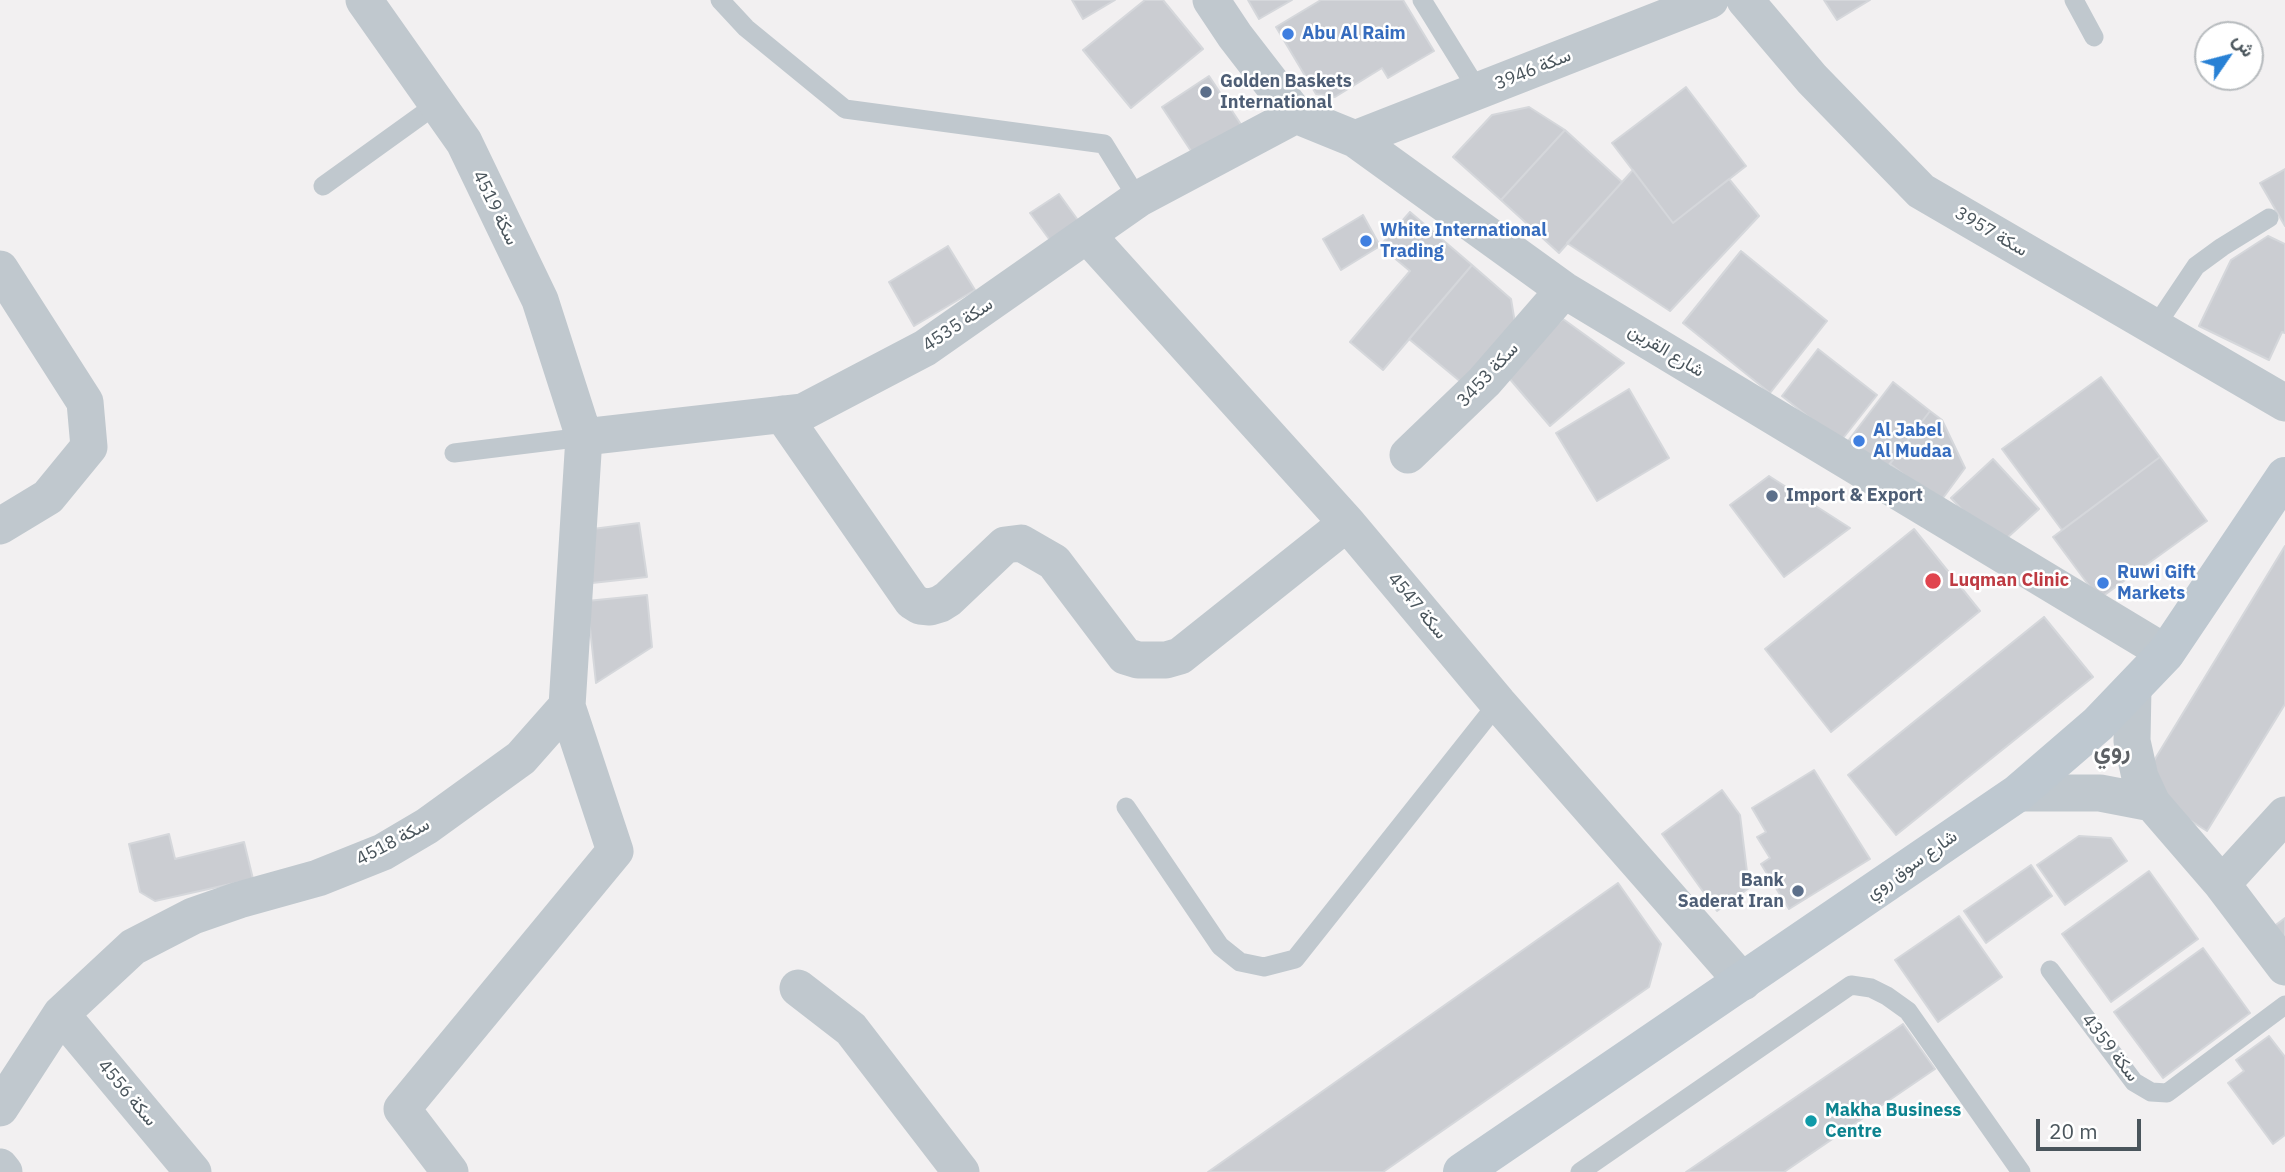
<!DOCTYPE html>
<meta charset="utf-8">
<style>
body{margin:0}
#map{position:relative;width:2285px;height:1172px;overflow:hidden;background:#f2f0f1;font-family:"IBM Plex Sans",Vazirmatn,sans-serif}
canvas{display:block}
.north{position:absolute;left:2194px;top:21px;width:70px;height:70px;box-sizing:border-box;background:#fff;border:2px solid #b7bbbe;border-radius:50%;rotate:55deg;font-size:19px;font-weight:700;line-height:28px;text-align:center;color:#4a555c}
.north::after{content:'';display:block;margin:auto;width:24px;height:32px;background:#2881d5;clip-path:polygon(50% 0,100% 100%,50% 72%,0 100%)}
.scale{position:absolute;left:2036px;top:1119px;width:105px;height:32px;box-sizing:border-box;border:4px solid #4a555c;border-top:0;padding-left:9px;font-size:21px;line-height:24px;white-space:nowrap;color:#4a555c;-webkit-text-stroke:5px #fff;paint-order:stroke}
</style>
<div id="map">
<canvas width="2285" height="1172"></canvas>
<div class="north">ش</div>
<div class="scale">20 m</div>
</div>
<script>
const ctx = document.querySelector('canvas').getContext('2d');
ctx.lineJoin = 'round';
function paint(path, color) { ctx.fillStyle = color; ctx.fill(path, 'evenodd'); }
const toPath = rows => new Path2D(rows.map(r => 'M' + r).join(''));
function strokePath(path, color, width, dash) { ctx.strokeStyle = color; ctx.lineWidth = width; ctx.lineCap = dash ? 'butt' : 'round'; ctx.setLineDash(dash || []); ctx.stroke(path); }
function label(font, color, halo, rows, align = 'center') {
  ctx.font = font + ' "IBM Plex Sans",Vazirmatn,sans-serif'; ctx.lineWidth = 5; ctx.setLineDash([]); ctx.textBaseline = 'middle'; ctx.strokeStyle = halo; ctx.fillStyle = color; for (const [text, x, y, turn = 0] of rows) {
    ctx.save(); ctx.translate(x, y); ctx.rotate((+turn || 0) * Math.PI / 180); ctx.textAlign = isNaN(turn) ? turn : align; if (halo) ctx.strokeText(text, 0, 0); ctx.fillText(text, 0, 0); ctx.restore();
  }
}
const building = toPath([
 [1072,0,1115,0,1083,19,1072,0],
 [1145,0,1163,0,1203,49,1131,108,1083,50,1145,0],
 [1248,0,1292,0,1259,19,1248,0],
 [1321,0,1403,0,1434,51,1388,78,1382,68,1335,97,1316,94,1276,27,1321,0],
 [1824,0,1870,0,1837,20,1824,0],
 [1209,76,1242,126,1195,157,1162,107,1209,76],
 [1686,87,1746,166,1673,223,1612,143,1686,87],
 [1529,107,1565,130,1501,200,1453,157,1492,115,1529,107],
 [1565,130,1622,182,1559,253,1501,200,1565,130],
 [2285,169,2285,226,2260,183,2285,169],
 [1633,170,1673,223,1729,179,1759,216,1670,311,1567,243,1633,170],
 [1059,194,1080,223,1052,243,1030,213,1059,194],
 [1410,212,1472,265,1383,370,1350,342,1410,271,1380,246,1410,212],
 [1363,215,1380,246,1341,270,1323,239,1363,215],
 [2268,236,2285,244,2285,333,2282,332,2269,360,2199,326,2231,260,2268,236],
 [948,246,975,290,914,326,889,282,948,246],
 [1741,251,1827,321,1770,393,1683,323,1741,251],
 [1472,265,1511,299,1516,329,1467,387,1409,339,1472,265],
 [1563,319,1624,363,1550,426,1503,371,1563,319],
 [1818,349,1877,395,1840,442,1782,396,1818,349],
 [2101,377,2160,457,2062,530,2002,449,2101,377],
 [1893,382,1930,411,1885,470,1848,441,1893,382],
 [1629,389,1669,458,1597,501,1556,433,1629,389],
 [1930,411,1942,420,1965,468,1940,502,1890,464,1930,411],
 [2160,457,2207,521,2099,599,2053,537,2160,457],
 [1993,459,2039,509,1997,547,1951,498,1993,459],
 [1769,476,1850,528,1784,577,1730,505,1769,476],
 [639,523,647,577,592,583,585,530,639,523],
 [1914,529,1980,611,1831,732,1765,649,1914,529],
 [2285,546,2285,704,2207,831,2153,797,2144,777,2285,546],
 [647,595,652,647,596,683,587,601,647,595],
 [2044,617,2093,677,1896,835,1848,775,2044,617],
 [1814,770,1870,859,1789,909,1761,864,1770,858,1757,837,1766,832,1752,808,1814,770],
 [1722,790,1740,815,1749,888,1717,911,1662,834,1722,790],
 [169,834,175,859,244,842,253,879,155,901,140,892,129,844,169,834],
 [2079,836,2111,838,2127,861,2065,905,2037,865,2079,836],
 [2031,865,2052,896,1986,943,1964,911,2031,865],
 [2149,871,2198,939,2111,1002,2062,934,2149,871],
 [1618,883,1661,944,1649,987,1383,1172,1208,1172,1618,883],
 [1959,916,2002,977,1938,1022,1895,960,1959,916],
 [2285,918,2285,952,2269,930,2285,918],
 [2203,948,2250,1013,2163,1078,2114,1012,2203,948],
 [1903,1024,1935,1069,1784,1172,1686,1172,1903,1024],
 [2269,1036,2285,1057,2285,1135,2273,1144,2228,1083,2244,1071,2236,1060,2269,1036]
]);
paint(building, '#cbcdd2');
strokePath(building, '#d5d7db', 2);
strokePath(toPath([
 [720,0,746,28,845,109,1104,144,1138,199],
 [1422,0,1479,92],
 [2074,0,2094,37],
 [323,186,437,104],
 [2155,327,2196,266,2222,247,2269,218],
 [454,453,584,437],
 [1126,807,1220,946,1240,962,1264,967,1295,959,1498,703],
 [2050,970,2134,1082,2151,1092,2167,1093,2285,1005],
 [1580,1172,1851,985,1871,988,1887,996,1908,1011,2021,1172]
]), '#c0c8ce', 19);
strokePath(toPath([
 [1211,0,1235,36,1296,115,1355,139,1564,290,2166,653],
 [1745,0,1812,79,1921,191,2285,403],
 [1355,139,1710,0],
 [1087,235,1347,523,1498,703,1743,982],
 [0,269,85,402,89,447,48,497,0,526],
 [782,414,912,601,920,606,930,607,940,604,948,599,1005,545,1021,543,1054,562,1125,656,1138,660,1166,660,1180,656,1347,523],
 [584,437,803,412,925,348,1138,199,1296,115],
 [1408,455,1484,382,1564,290],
 [2133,688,2132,741,2140,777,2152,803,2222,884,2285,967],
 [2018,793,2100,793,2152,803],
 [2222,884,2285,815],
 [798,988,851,1029,961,1172],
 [61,1014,193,1172],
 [0,1108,61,1014,133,947,193,916,239,900,318,878,383,852,427,826,521,758,567,706,584,437,540,300,464,142,364,0],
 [0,1167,4,1172],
 [450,1172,402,1109,615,851,567,706]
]), '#c0c8ce', 37);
strokePath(toPath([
 [1462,1172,2018,793,2098,724,2166,653,2285,476]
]), '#bec8d0', 38);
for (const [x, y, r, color] of [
 [1288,34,7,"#3f7fe0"],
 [1206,92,7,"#5c6f8a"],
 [1366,241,7,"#3f7fe0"],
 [1859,441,7,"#3f7fe0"],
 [1772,496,7,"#5c6f8a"],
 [1933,581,9,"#e0444e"],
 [2103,583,7,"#3f7fe0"],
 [1798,891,7,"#5c6f8a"],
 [1811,1121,7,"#0f9aa8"]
]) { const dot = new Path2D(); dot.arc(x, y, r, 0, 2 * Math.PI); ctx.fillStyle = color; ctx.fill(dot); strokePath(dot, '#fff', 2.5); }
label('bold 18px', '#366cbe', '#fff', [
 ["Abu Al Raim",1302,34],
 ["White International",1380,231],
 ["Trading",1380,252],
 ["Al Jabel",1873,431],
 ["Al Mudaa",1873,452],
 ["Ruwi Gift",2117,573],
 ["Markets",2117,594]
], 'left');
label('18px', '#4a555c', '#fff', [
 ["سكة 3946",1533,70,-22],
 ["سكة 4519",495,208,64],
 ["سكة 3957",1991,232,30],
 ["سكة 4535",958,325,-34],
 ["شارع القرين",1666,351,31],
 ["سكة 3453",1488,375,-47],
 ["سكة 4547",1417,606,50],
 ["سكة 4518",393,842,-28],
 ["شارع سوق روي",1912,865,-35],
 ["سكة 4359",2110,1048,52],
 ["سكة 4556",127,1093,50]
]);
label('bold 18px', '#4e5e75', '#fff', [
 ["Golden Baskets",1220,82],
 ["International",1220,103],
 ["Import & Export",1786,496],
 ["Bank",1784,881,"right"],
 ["Saderat Iran",1784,902,"right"]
], 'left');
label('bold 18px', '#be3a42', '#fff', [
 ["Luqman Clinic",1949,581]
], 'left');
label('bold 18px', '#0d838f', '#fff', [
 ["Makha Business",1825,1111],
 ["Centre",1825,1132]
], 'left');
label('bold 24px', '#5d6165', '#fff', [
 ["روي",2112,751]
]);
</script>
